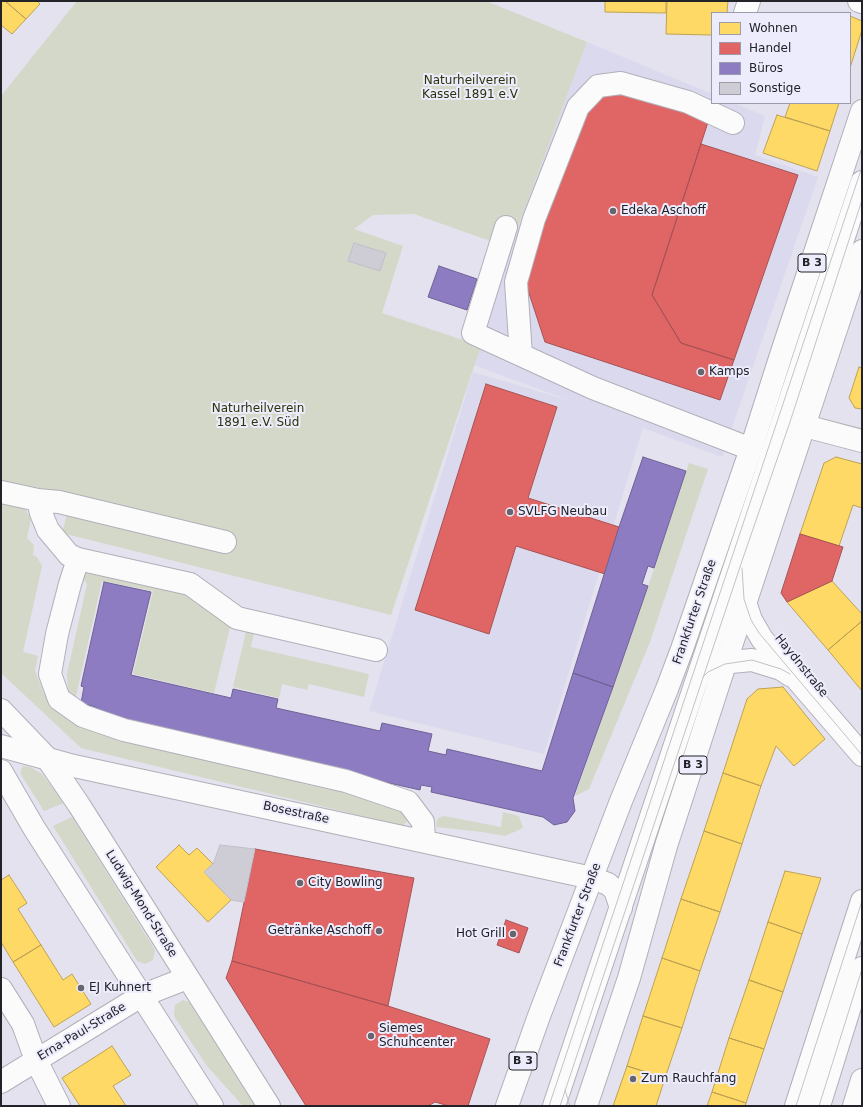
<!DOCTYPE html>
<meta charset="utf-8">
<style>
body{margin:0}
#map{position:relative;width:863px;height:1107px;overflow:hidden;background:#e4e2ee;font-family:"DejaVu Sans",sans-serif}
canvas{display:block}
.frame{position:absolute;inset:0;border:2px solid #222229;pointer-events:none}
.legend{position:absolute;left:711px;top:12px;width:140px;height:92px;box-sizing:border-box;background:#edecfc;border:1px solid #9c9ba8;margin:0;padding:5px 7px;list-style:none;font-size:12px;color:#222229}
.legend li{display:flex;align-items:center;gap:8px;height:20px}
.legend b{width:20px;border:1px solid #9c9ba8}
</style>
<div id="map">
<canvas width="863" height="1107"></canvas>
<div class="frame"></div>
<ul class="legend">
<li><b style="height:11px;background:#ffd966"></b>Wohnen</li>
<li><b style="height:11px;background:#e06666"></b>Handel</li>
<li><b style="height:11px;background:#8e7cc3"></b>Büros</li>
<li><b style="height:11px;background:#ceccd5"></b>Sonstige</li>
</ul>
</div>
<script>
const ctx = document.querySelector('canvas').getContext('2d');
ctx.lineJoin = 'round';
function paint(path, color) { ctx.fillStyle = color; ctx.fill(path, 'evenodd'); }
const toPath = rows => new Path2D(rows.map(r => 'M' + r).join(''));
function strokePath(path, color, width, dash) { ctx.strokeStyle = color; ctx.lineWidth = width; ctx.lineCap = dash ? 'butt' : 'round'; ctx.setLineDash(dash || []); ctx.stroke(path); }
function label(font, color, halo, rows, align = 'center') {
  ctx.font = font + ' "DejaVu Sans",sans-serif'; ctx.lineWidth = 4; ctx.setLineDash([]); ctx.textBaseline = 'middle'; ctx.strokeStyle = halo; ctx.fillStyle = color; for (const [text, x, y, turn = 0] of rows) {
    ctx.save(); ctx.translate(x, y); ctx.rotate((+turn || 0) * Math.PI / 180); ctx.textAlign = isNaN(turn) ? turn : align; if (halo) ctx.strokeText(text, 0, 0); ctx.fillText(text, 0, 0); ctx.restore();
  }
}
paint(toPath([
 [587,42,712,94,712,103,734,103,765,116,755,155,818,177,722,457,643,428,544,754,369,711,473,372,571,401,474,365,510,248]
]), '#dbd9ed');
paint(toPath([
 [77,1,486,1,587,42,510,248,414,214,373,215,354,229,403,246,382,313,481,346,391,615,62,533,72,496,50,490,1,481,1,96],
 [689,463,708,469,650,642,589,789,575,796,651,578],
 [1,497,21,502,31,519,27,538,34,545,33,555,37,557,42,566,23,652,38,656,35,671,44,694,62,710,96,731,246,770,251,766,297,776,300,783,331,790,342,786,405,808,407,821,403,826,81,748,1,673],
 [86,570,171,586,232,619,214,693,133,674,153,591,102,581,74,705,68,688,67,674,87,584,81,575],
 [247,627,255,628,251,647,369,674,364,697,309,684,307,690,282,684,279,698,233,687],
 [23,766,30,767,42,774,64,803,44,811,20,773],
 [503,812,519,816,523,828,505,836,482,832,437,827,436,824,438,818,444,816,501,827],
 [72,817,155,950,153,960,145,964,137,961,53,826],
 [183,1000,189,1002,256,1106,243,1106,207,1066,174,1016,175,1005]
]), '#d3d8c8');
const homes = toPath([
 [1,1,5,1,26,19,12,34,1,25,1,1],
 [5,1,37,1,40,4,26,19,5,1],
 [605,1,666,1,666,13,605,12,605,1],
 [667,1,728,1,727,13,712,13,712,35,666,34,667,1],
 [850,16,862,21,862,30,850,68,850,16],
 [790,103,839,103,830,131,785,117,790,103],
 [777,115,830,131,817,171,763,153,777,115],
 [859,367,862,368,862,409,855,408,849,398,859,367],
 [836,457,862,464,862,508,853,505,839,546,800,534,824,463,836,457],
 [832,581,862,614,862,621,828,650,787,602,832,581],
 [862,621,862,691,828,650,862,621],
 [783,687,825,739,794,766,776,746,761,786,723,773,747,699,758,689,783,687],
 [723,773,761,786,742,844,704,831,723,773],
 [704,831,742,844,720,912,681,899,704,831],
 [179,845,189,855,197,848,213,864,204,872,231,900,208,922,156,867,179,845],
 [785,871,821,878,802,934,768,922,785,871],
 [9,875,27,903,18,909,41,945,13,962,1,942,1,880,9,875],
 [681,899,720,912,700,971,662,958,681,899],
 [768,922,802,934,783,992,749,980,768,922],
 [41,945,63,980,72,974,91,1004,54,1027,13,962,41,945],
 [662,958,700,971,682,1028,643,1016,662,958],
 [749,980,783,992,764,1049,729,1038,749,980],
 [643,1016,682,1028,665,1078,627,1066,643,1016],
 [729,1038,764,1049,746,1103,712,1092,729,1038],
 [112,1046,131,1075,113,1086,126,1106,80,1106,62,1078,112,1046],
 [627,1066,665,1078,656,1106,613,1106,627,1066],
 [712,1092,746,1103,745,1106,707,1106,712,1092]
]);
paint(homes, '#ffd966');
strokePath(homes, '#bda254', 1);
const shops = toPath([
 [617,89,709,119,652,295,681,343,734,360,720,400,545,342,524,278,582,108,617,89],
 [701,144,798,175,734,360,681,343,652,295,701,144],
 [486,384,557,407,528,498,619,527,605,574,516,546,489,634,415,610,486,384],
 [800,534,843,547,832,581,787,602,781,593,800,534],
 [255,849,414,878,388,1006,232,961,255,849],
 [506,920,528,928,519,953,497,945,506,920],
 [232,961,388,1006,490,1039,468,1106,449,1106,435,1102,428,1106,306,1106,226,978,232,961]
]);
paint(shops, '#e06666');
strokePath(shops, '#a75254', 1);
const offices = toPath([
 [439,266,477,279,467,310,428,297,439,266],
 [643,457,686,471,654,568,648,566,642,584,648,586,613,687,573,673,619,527,643,457],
 [104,582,151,592,131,675,231,698,233,689,278,699,276,708,380,731,382,723,432,734,428,751,446,755,447,749,542,771,573,673,613,687,573,798,575,811,567,822,554,825,543,817,431,792,432,787,421,785,420,790,94,716,96,707,81,703,84,687,81,686,104,582]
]);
paint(offices, '#8e7cc3');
strokePath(offices, '#6e6195', 1);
const building = toPath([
 [354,243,386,253,380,271,348,261,354,243],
 [220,845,255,849,244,902,231,900,204,872,213,864,220,845]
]);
paint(building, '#ceccd5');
strokePath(building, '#c1bfc9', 1);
const minor = toPath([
 [859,1,862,2],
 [745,13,749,1],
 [506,227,473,333,593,388,751,449],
 [521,355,516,282,534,219,578,107,598,86,621,83,688,102,733,123],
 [786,421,862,441],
 [1,492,38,500,59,502,225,542],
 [38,500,41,513,48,530,69,555,78,559,190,584,237,618,376,650],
 [78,559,70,584,57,634,50,674,59,699,83,716,124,730,346,781,408,802,423,822,424,840],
 [743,591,744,599,751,620,762,639,862,755],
 [710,672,731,662,752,660,781,669,790,675],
 [1,746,74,766,592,878,608,884,615,890,621,908],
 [1,989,23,1024,36,1060,59,1106],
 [1,1082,141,996,187,978],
 [554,1106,745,536,862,182],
 [796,1106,862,901],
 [819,1106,862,968],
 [854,1106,862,1080]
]);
const major = toPath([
 [1,710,47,758,79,805,269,1106],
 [1,771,34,828,212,1106],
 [507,1106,539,1016,621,801,667,689,682,649,751,449,782,352,862,111],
 [586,1106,629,978,666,846,725,664,862,251]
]);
strokePath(minor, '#b1b0b9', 24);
strokePath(major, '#b1b0b9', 24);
strokePath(minor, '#fbfbfc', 22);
strokePath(major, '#fbfbfc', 22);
strokePath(toPath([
 [742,568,744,599,751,620,759,633,862,755],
 [703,677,708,672,725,664,752,660,781,669,790,674],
 [565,1090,570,1106],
 [549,1106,862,167],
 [560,1106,743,558,790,422,862,200],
 [796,1106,862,901],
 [819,1106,862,969]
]), '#c3c3c6', 1);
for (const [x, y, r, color] of [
 [613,211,4,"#66656e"],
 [701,372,4,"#66656e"],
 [510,512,4,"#66656e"],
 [300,883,4,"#66656e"],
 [379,931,4,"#66656e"],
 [513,934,4,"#66656e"],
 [81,988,4,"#66656e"],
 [371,1036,4,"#66656e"],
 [633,1079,4,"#66656e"]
]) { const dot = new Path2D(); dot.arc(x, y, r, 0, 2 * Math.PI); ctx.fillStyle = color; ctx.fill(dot); strokePath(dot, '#edecfc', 1.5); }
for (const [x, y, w] of [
 [812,263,28],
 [693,765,28],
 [523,1061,28]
]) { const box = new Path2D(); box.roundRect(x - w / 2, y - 9, w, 18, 3); ctx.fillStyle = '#edecfc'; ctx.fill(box); strokePath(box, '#222229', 1); }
label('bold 11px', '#222229', null, [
 ["B 3",812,263],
 ["B 3",693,765],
 ["B 3",523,1061]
]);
label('12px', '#2a3307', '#edecfc', [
 ["Naturheilverein",470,81],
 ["Kassel 1891 e.V",470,95],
 ["Naturheilverein",258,409],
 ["1891 e.V. Süd",258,423]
]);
label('12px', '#222229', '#edecfc', [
 ["Edeka Aschoff",621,211],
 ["Kamps",709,372],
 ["SVLFG Neubau",518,512],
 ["City Bowling",308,883],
 ["Getränke Aschoff",371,931,"right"],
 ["Hot Grill",505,934,"right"],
 ["EJ Kuhnert",89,988],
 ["Siemes",379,1029],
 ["Schuhcenter",379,1043],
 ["Zum Rauchfang",641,1079]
], 'left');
label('12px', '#222229', '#edecfc', [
 ["Frankfurter Straße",695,612,-71],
 ["Haydnstraße",801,666,51],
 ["Bosestraße",296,813,12],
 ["Ludwig-Mond-Straße",141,904,58],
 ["Frankfurter Straße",578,915,-69],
 ["Erna-Paul-Straße",82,1032,-31]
]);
</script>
